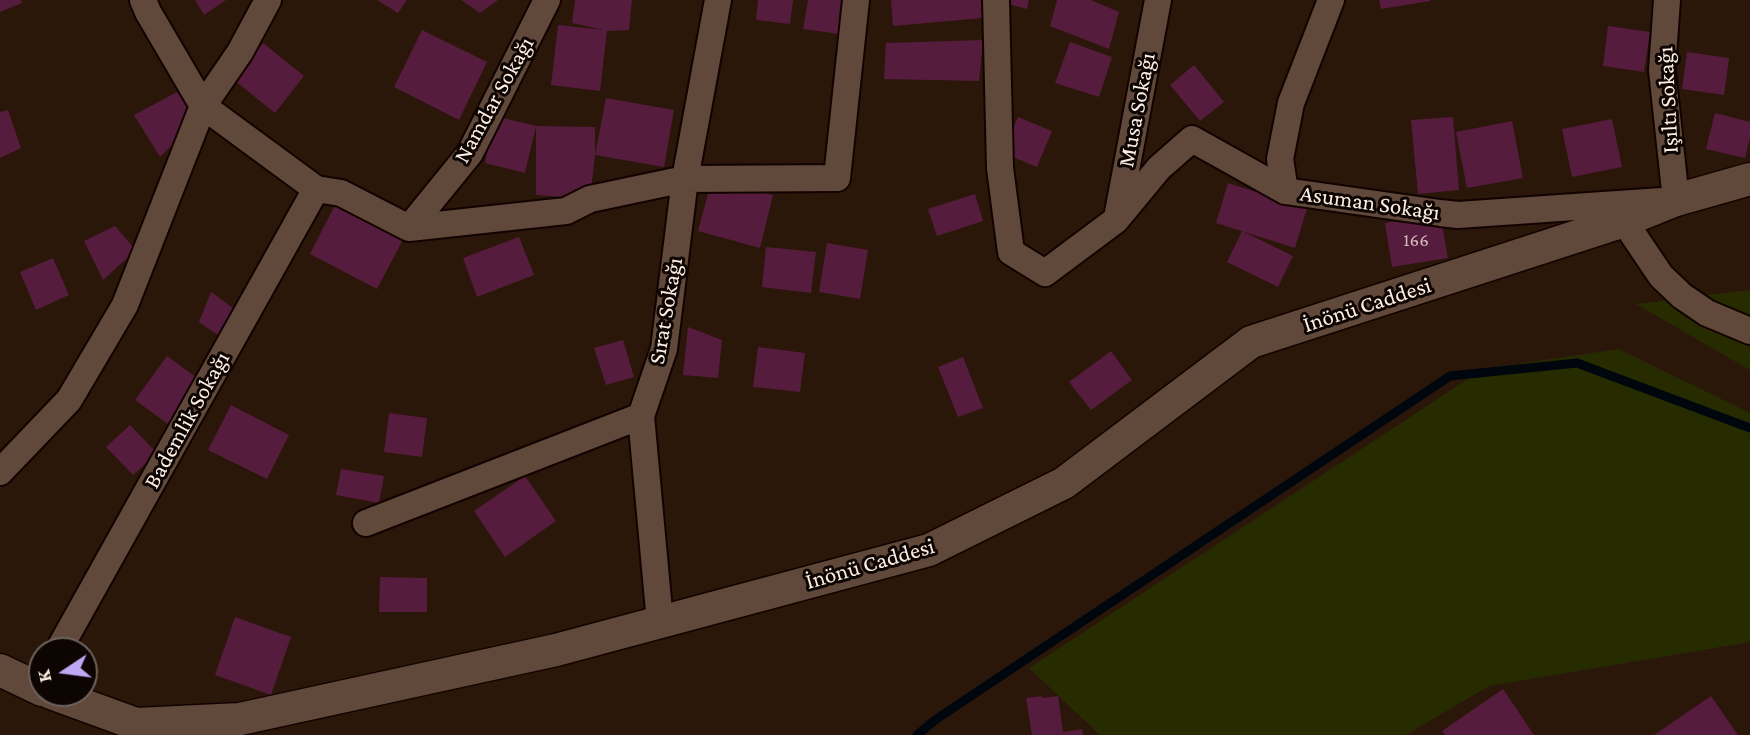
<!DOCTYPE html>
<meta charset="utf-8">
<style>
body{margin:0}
#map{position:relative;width:1750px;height:735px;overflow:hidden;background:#2b160a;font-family:"Crimson Pro",serif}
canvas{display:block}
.north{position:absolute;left:28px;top:637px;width:70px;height:70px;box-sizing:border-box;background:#0d0502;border:2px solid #6d625d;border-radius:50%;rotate:257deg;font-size:19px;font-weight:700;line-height:28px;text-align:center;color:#fdeee5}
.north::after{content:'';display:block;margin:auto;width:24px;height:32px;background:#bfa8f4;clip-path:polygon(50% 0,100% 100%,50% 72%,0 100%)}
</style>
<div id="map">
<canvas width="1750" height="735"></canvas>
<div class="north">K</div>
</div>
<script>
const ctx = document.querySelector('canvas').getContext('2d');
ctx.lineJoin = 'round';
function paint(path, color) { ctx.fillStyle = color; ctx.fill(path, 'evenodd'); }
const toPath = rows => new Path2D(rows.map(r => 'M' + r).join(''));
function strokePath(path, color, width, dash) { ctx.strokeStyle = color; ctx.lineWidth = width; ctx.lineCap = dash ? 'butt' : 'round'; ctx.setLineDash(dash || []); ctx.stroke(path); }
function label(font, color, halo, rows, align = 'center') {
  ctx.font = font + ' "Crimson Pro",serif'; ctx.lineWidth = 6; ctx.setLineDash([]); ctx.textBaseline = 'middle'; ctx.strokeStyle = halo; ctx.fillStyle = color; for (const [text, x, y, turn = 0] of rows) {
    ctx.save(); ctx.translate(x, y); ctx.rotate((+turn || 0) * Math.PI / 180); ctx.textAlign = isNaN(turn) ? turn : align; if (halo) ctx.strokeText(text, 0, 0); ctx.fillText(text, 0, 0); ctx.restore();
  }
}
paint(toPath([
 [1750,290,1750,370,1636,304],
 [1619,349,1750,413,1750,642,1489,686,1406,735,1100,735,1029,668,1483,369]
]), '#272c00');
strokePath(toPath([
 [917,735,935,720,1450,376,1577,363,1750,428]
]), '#00060e', 9);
paint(toPath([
 [0,0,21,0,22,3,0,12],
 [195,0,226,0,204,15],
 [377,0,407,0,398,13],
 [461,0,498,0,480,13],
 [575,0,632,0,629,30,607,31,600,91,551,85,558,25,604,30,572,23],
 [758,0,793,0,790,24,756,20],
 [808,0,844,0,839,34,803,29],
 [891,0,981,0,983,18,893,26],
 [994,0,1029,0,1027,9],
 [1057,0,1091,0,1119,12,1109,49,1050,26],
 [1379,0,1430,0,1430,1,1381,9],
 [1608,26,1650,32,1644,72,1603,66],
 [422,30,487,62,459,120,394,87],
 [983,40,979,81,884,79,886,43],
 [1070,42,1112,57,1099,97,1055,83],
 [263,43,304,76,275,113,234,80],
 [1687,52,1729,58,1724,95,1682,89],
 [1194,65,1224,102,1200,121,1170,85],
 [177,92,198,119,160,157,134,115],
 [606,98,674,110,664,167,595,155],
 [8,110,21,148,0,158,0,112],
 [1715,113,1750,122,1750,137,1745,158,1706,149],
 [495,116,536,126,525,173,485,163],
 [1018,117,1052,131,1037,167,1003,153],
 [1453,117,1459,190,1418,194,1411,120],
 [1612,119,1622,167,1572,177,1562,129],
 [1512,121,1523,178,1467,188,1456,132],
 [536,126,595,127,595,155,590,199,536,195],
 [712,179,773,195,760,248,698,231],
 [1228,183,1307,208,1295,248,1216,223],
 [341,193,409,228,377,289,310,254],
 [975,194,983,221,937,236,928,209],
 [1440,213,1448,258,1392,267,1385,223],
 [115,226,136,250,103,280,84,241],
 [1242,231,1293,256,1278,287,1227,262],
 [519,237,534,275,477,297,463,258],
 [827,243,868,250,860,299,819,292],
 [766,247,816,252,811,293,762,287],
 [53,258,69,295,36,310,20,272],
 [211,292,237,311,219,336,199,322],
 [688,327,722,340,718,378,683,375],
 [623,340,634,377,606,385,594,348],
 [758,347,805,353,800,392,753,387],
 [1111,351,1132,380,1091,410,1069,382],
 [167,356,204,383,172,427,135,400],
 [963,357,983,408,958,417,938,367],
 [231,405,289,435,267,479,208,450],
 [389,413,427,418,422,457,384,452],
 [130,425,157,453,133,475,106,447],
 [341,469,384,476,379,503,336,495],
 [525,476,556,521,505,557,474,511],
 [380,577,427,578,427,612,379,612],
 [235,617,291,637,271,695,215,675],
 [1503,689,1534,735,1445,735,1442,731],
 [1042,696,1042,698,1058,696,1063,732,1082,729,1083,735,1032,735,1026,698],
 [1711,696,1738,735,1654,735]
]), '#551c3d');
const minor = toPath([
 [143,0,148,12,203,106,316,189,341,193,409,228,566,211,590,199,685,179,837,178,856,0],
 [996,0,1000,168,1011,252,1045,273,1116,220,1159,168,1192,139,1285,191,1440,213,1458,215,1676,200,1662,70,1667,0],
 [1285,191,1280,159,1291,103,1331,0],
 [1117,218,1158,0],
 [1624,221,1661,276,1682,296,1707,313,1750,331],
 [409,228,470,153,547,0],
 [0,472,69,400,125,305,203,106,240,52,268,0],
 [366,523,641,416],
 [660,622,641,416,664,349,685,179,718,0],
 [58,651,316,189]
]);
const tertiary = toPath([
 [0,670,42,690],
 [51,693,136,724,240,719,556,650,929,550,1064,483,1251,342,1624,221,1676,200,1750,179]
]);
strokePath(minor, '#120300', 30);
strokePath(tertiary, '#120300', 35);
strokePath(minor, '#60483a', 26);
strokePath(tertiary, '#60483a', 32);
label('19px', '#d3babb', null, [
 ["166",1416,240]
]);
label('23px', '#fdeee5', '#0d0502', [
 ["Namdar Sokağı",494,100,-61],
 ["Işıltı Sokağı",1668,100,-93],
 ["Musa Sokağı",1137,110,-79],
 ["Asuman Sokağı",1370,203,8],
 ["İnönü Caddesi",1367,305,-18],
 ["Sırat Sokağı",666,311,-80],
 ["Bademlik Sokağı",187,420,-61],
 ["İnönü Caddesi",870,564,-16]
]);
</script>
